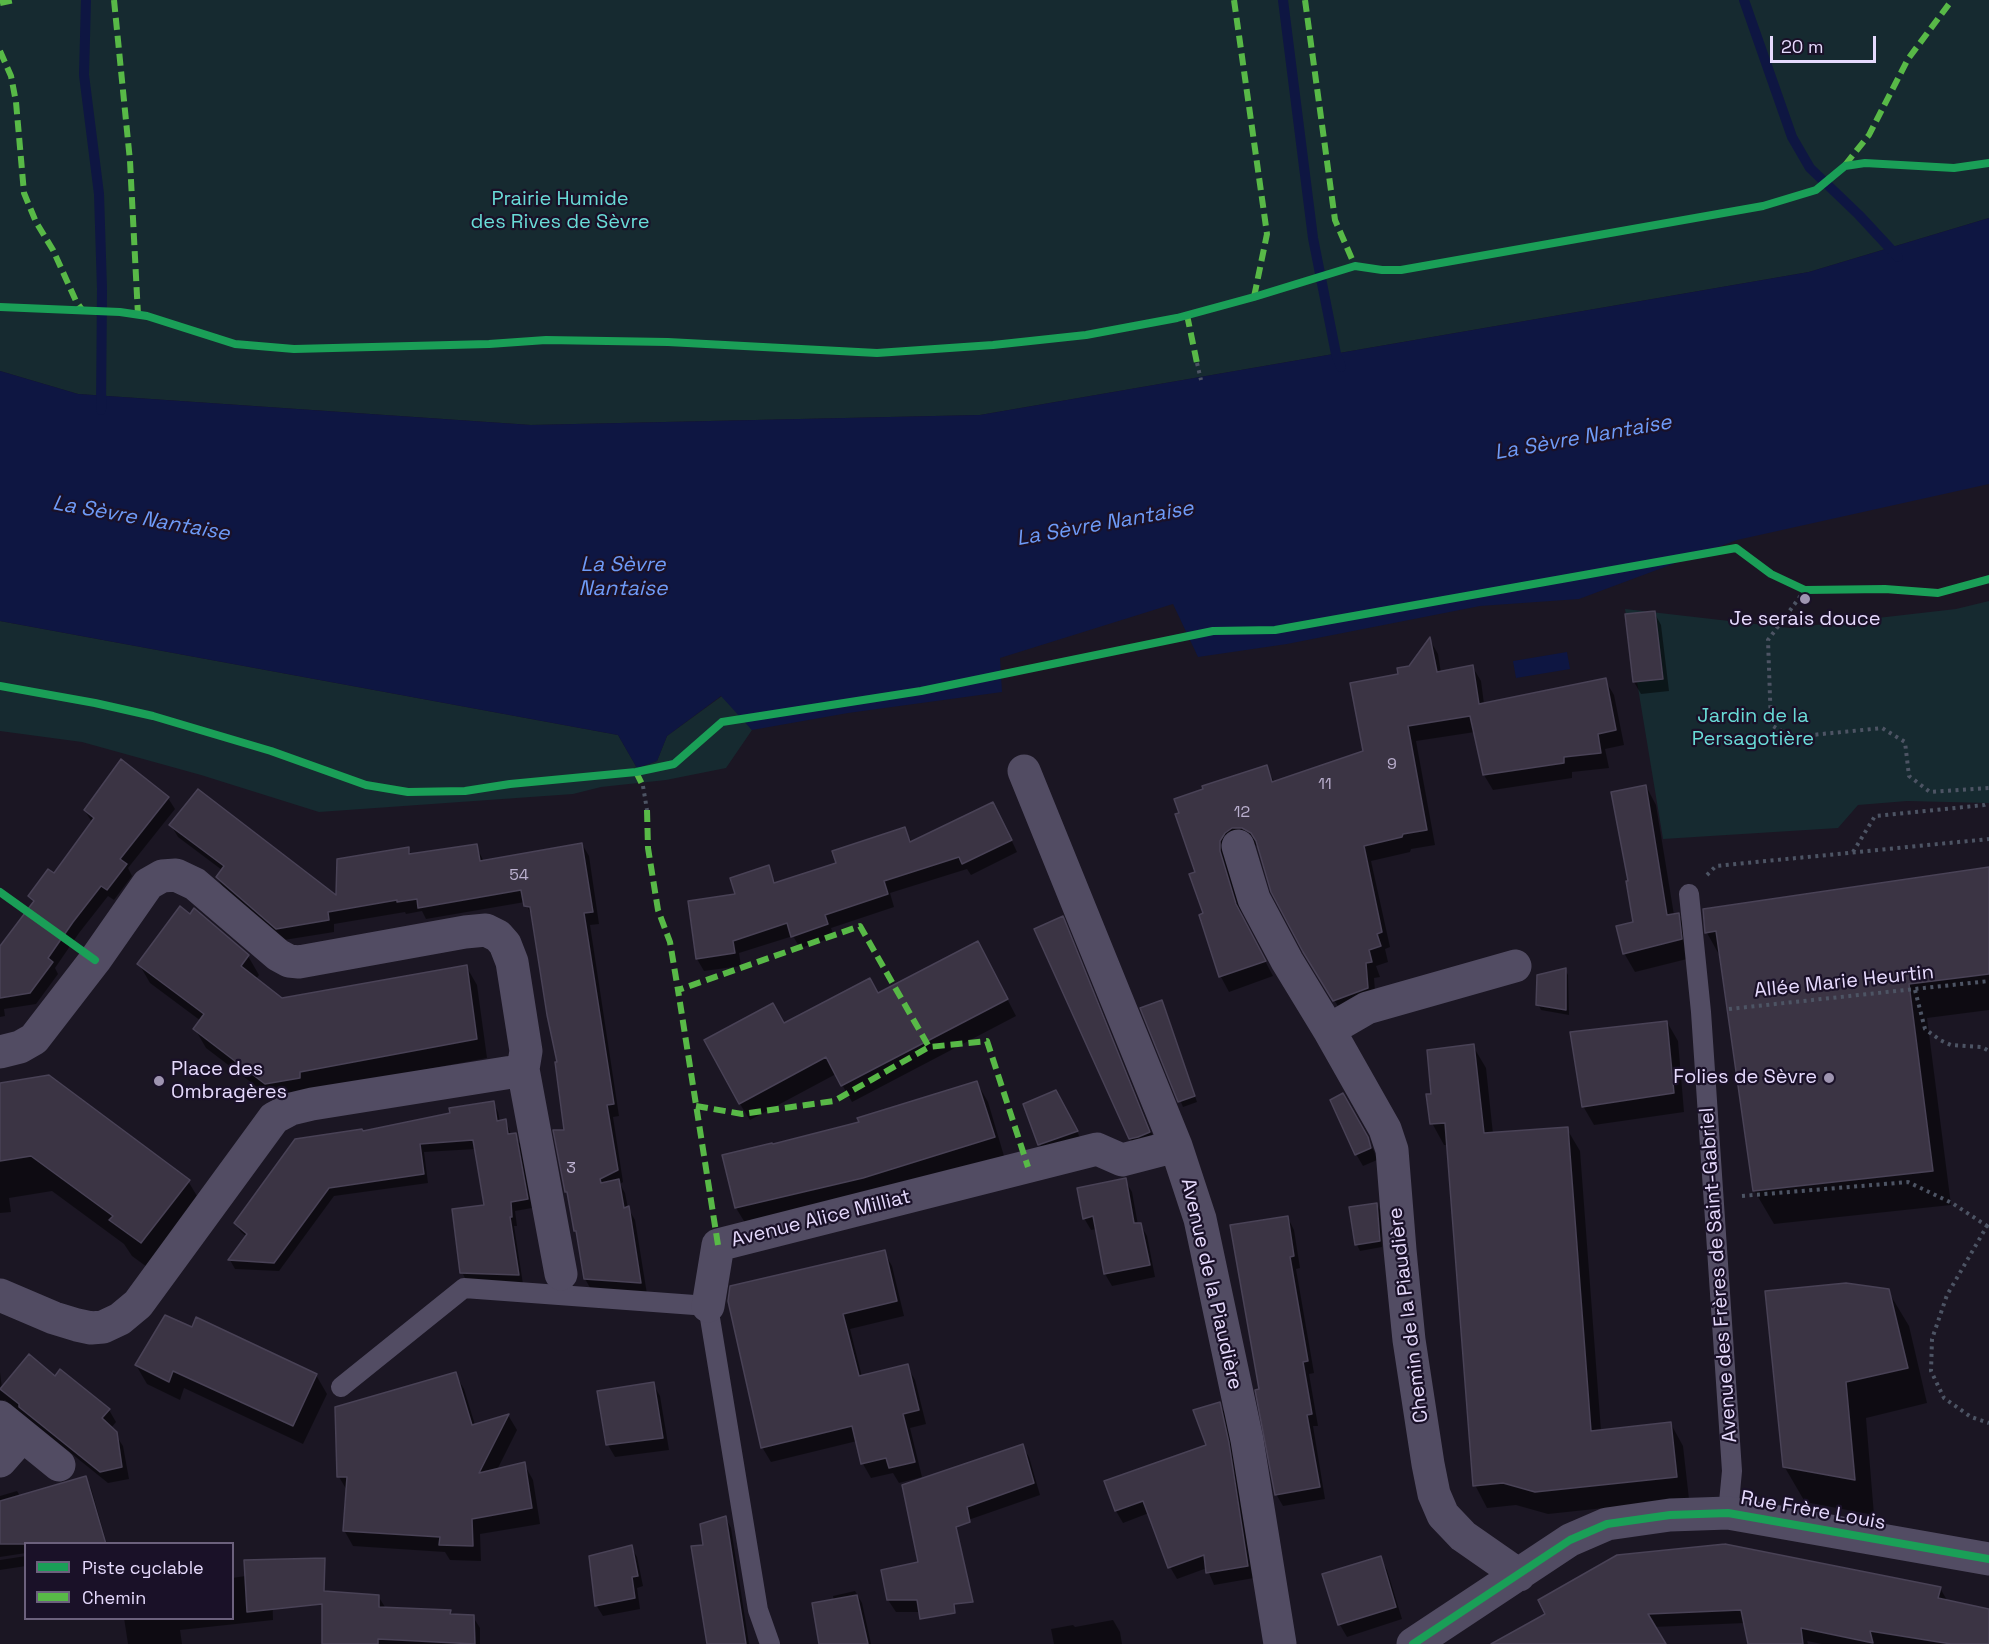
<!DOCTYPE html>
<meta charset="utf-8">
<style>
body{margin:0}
#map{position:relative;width:1989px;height:1644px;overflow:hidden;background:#1b1623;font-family:"Space Grotesk",sans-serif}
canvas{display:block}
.legend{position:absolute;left:24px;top:1542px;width:210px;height:78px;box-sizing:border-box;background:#1a1128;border:2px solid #6c617d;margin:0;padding:8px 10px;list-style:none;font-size:18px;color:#e6dafd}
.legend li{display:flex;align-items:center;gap:12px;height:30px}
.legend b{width:30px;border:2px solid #6c617d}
.scale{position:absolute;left:1770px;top:36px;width:106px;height:27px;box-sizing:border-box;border:3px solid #e6dafd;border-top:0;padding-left:8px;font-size:18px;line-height:21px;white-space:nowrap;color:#e6dafd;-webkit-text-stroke:4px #1a1128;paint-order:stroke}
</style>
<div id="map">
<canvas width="1989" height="1644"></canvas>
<ul class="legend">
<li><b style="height:8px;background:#1a9f57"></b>Piste cyclable</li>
<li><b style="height:8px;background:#58b947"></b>Chemin</li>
</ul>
<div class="scale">20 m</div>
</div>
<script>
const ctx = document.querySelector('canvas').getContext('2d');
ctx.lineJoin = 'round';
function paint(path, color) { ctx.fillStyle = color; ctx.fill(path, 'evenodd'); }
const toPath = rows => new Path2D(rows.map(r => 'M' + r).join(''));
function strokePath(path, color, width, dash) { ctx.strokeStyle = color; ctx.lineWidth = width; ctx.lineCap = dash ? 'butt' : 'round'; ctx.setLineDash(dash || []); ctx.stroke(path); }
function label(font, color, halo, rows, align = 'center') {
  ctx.font = font + ' "Space Grotesk",sans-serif'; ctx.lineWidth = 4.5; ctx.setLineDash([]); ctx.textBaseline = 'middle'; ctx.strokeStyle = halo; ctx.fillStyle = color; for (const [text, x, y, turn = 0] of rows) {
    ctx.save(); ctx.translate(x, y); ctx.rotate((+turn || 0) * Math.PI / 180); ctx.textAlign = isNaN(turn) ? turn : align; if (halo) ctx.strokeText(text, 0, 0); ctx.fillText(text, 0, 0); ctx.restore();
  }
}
paint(toPath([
 [0,0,1989,0,1989,218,1809,272,980,415,531,425,78,394,0,371],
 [1989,601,1989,803,1907,801,1858,805,1838,828,1663,839,1625,609,1790,628,1956,609],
 [0,621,618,735,637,768,657,761,667,736,722,696,752,730,726,768,666,780,601,787,573,794,319,812,201,775,82,742,0,731]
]), '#162a30');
paint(toPath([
 [1989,218,1989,484,1737,540,1579,599,1480,606,1287,644,1198,657,1173,604,1000,658,1002,692,848,713,752,730,721,696,667,736,657,761,637,768,618,735,0,621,0,371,78,394,531,425,980,415,1809,272],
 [1567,652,1570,669,1516,678,1513,661]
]), '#0e1642');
paint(toPath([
 [1654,612,1661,625,1669,691,1641,694,1634,682,1627,616],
 [1430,640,1438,654,1441,673,1472,666,1481,681,1484,704,1605,680,1614,695,1624,745,1605,749,1609,768,1572,772,1572,778,1493,790,1484,775,1475,732,1416,741,1435,845,1411,849,1410,852,1371,861,1390,947,1385,949,1388,962,1376,966,1380,977,1374,978,1376,1004,1344,1016,1314,967,1259,847,1251,843,1228,867,1244,921,1273,976,1229,992,1221,977,1201,916,1205,914,1197,873,1266,767,1275,783,1365,752,1400,676,1410,667],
 [1646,786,1656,805,1674,915,1678,914,1689,933,1691,958,1635,972,1624,953,1635,923],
 [168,798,175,809,128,868,132,876,114,900,108,896,79,933,55,968,58,974,36,1004,4,1009,5,1016,0,1017,0,948,34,904,30,896,54,875,92,822,85,811],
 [1000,816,1017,852,971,875,967,869,890,893,894,907,831,928,834,937,800,948,793,936,739,953,741,966,704,971,697,959,737,895,768,867,776,884,838,864,904,829,912,842],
 [171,825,338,898,408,849,412,855,476,846,484,862,582,844,589,856,599,924,590,925,619,1116,613,1117,623,1182,620,1184,625,1193,628,1208,635,1220,647,1294,592,1291,585,1279,578,1236,575,1230,570,1197,566,1192,566,1131,559,1063,533,918,525,902,426,919,422,911,406,914,405,912,334,924,334,932,284,940,224,889,217,877,222,870,178,837],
 [1989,868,1989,1010,1927,1018,1951,1205,1774,1224,1754,1190,1721,958,1707,933,1704,910],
 [1062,918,1069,930,1156,1144,1138,1150,1130,1138],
 [248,956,259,975,256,979,282,1000,466,966,477,985,487,1058,310,1091,277,1102,206,1048,195,1029,201,1021,150,983,139,964],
 [987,960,1016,1016,852,1102,836,1074,750,1120,740,1104,784,1025],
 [1565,969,1568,975,1569,1015,1541,1010,1538,1004],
 [1165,1008,1197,1102,1183,1107,1142,1009],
 [1667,1022,1678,1041,1684,1112,1594,1125,1583,1106],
 [1473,1046,1486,1068,1493,1134,1567,1129,1580,1151,1601,1431,1671,1424,1683,1446,1689,1499,1548,1514,1516,1505,1487,1508,1475,1485,1448,1145,1444,1145,1432,1123,1432,1095],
 [977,1083,988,1102,1004,1156,747,1226,736,1208,861,1123],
 [0,1084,188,1181,209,1216,162,1278,132,1256,124,1244,52,1191,9,1198,11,1212,0,1213],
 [1343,1095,1374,1151,1377,1160,1363,1166,1356,1154],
 [1061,1102,1082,1141,1045,1154,1040,1144],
 [493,1103,498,1112,500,1122,506,1121,511,1135,515,1135,520,1144,532,1208,515,1211,517,1226,514,1226,523,1284,467,1282,462,1272,485,1206,476,1149,424,1152,428,1183,334,1196,279,1271,235,1269,230,1260,247,1237,241,1232,235,1223,363,1133,451,1114],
 [1125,1180,1132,1192,1138,1225,1140,1224,1147,1236,1155,1277,1112,1286,1105,1274,1097,1229,1091,1230,1084,1218],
 [1377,1205,1380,1210,1382,1247,1360,1251,1357,1245,1351,1209],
 [1288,1218,1294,1230,1300,1268,1296,1269,1314,1373,1309,1374,1318,1426,1313,1426,1325,1499,1283,1506,1276,1494,1261,1390],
 [884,1252,892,1266,904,1316,850,1329,862,1377,907,1366,915,1380,926,1424,910,1428,922,1477,899,1483,893,1473,871,1478,863,1464,857,1441,771,1462,762,1447,729,1301],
 [1888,1291,1909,1326,1927,1403,1866,1418,1874,1515,1805,1502,1784,1466],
 [193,1329,316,1375,327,1394,303,1444,184,1388,180,1400,147,1384,136,1365],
 [0,1372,2,1388,55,1378,109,1410,116,1422,111,1428,123,1446,129,1479,108,1483,5,1400,0,1401],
 [455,1374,464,1389,475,1425,508,1415,517,1430,497,1470,524,1464,533,1480,540,1524,480,1534,481,1561,450,1560,445,1552,353,1546,344,1530,348,1492,339,1477],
 [653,1384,660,1396,669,1450,615,1457,608,1445],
 [1219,1403,1226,1415,1235,1457,1254,1578,1214,1585,1207,1568,1177,1579,1170,1567,1149,1513,1123,1523,1116,1511,1106,1482,1208,1446],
 [1022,1446,1029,1457,1040,1495,951,1526,945,1514],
 [85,1477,91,1488,107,1544,26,1544,26,1553,0,1557,0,1496,17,1491,20,1496],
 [725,1517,731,1528,749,1644,709,1644,705,1546],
 [631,1547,637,1557,643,1586,637,1588,640,1609,603,1616,596,1605],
 [26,1556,26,1566,0,1570,0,1560],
 [1380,1557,1387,1570,1402,1619,1347,1637,1340,1625,1324,1575],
 [909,1566,920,1612,896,1612,888,1600],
 [266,1573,272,1584,273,1620,180,1630,182,1644,128,1644,124,1618,232,1618,232,1578],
 [1940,1588,1948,1602,1989,1611,1989,1644,1822,1644,1807,1641,1808,1644,1750,1644,1745,1623,1654,1627,1664,1644,1494,1644,1547,1615],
 [855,1591,862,1603,871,1644,820,1644,834,1601,833,1596],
 [378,1596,385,1607,450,1611,452,1616,473,1617,480,1628,480,1644,323,1644],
 [1113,1620,1120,1632,1122,1644,1054,1644,1051,1629,1073,1625,1075,1627]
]), '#0007');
strokePath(toPath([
 [86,0,84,75,99,194,102,289,101,410],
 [1283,0,1313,238,1336,354,1341,367],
 [1744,0,1792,137,1810,168,1859,215,1898,257]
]), '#0e1642', 10);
const building = toPath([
 [1655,611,1663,679,1633,682,1625,614,1655,611],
 [1430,637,1437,672,1473,665,1479,704,1606,678,1616,730,1598,734,1601,753,1564,757,1564,763,1483,775,1470,716,1408,726,1427,830,1403,834,1402,837,1364,846,1382,932,1377,934,1381,946,1369,950,1372,962,1366,963,1368,988,1333,1001,1303,952,1271,892,1256,841,1251,833,1242,828,1232,828,1225,833,1220,841,1220,851,1236,904,1266,961,1219,977,1199,915,1203,913,1189,874,1195,872,1175,814,1179,813,1174,799,1203,789,1202,786,1267,765,1272,782,1363,751,1350,683,1398,674,1397,668,1409,666,1430,637],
 [121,759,169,797,120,859,127,864,107,890,101,886,73,922,48,958,53,962,30,993,0,998,0,946,34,901,28,896,48,869,54,873,94,818,84,810,121,759],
 [1646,785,1667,915,1679,913,1682,939,1623,954,1616,926,1633,922,1626,881,1628,881,1611,792,1646,785],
 [198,789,336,895,337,859,409,847,409,854,477,844,480,861,582,843,593,912,584,913,614,1104,607,1105,618,1170,600,1179,601,1183,619,1179,624,1208,629,1206,641,1283,584,1279,576,1231,574,1231,567,1192,565,1192,553,1130,564,1130,555,1062,557,1062,547,1015,530,907,524,906,521,890,418,908,417,899,397,902,397,900,328,912,329,920,276,929,216,877,224,866,169,825,198,789],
 [993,802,1012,840,962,864,959,857,884,881,888,894,825,915,828,924,791,937,787,923,733,941,735,953,696,959,688,901,735,894,730,878,769,865,774,883,836,863,832,851,905,827,910,842,993,802],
 [1989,867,1989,974,1909,984,1933,1171,1753,1191,1716,931,1705,933,1703,909,1989,867],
 [180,906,190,914,194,908,249,955,241,966,282,998,467,965,477,1039,300,1072,300,1078,265,1084,193,1029,204,1014,137,964,180,906],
 [1063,916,1150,1132,1138,1137,1129,1139,1034,929,1063,916],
 [978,941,1008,999,841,1086,826,1057,739,1104,704,1040,773,1003,784,1023,870,978,878,993,978,941],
 [1566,968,1566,1010,1536,1005,1537,975,1566,968],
 [1162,1000,1195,1096,1178,1102,1140,1008,1162,1000],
 [1667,1021,1674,1093,1582,1107,1570,1032,1667,1021],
 [1474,1044,1484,1133,1568,1127,1591,1431,1671,1422,1677,1477,1535,1492,1503,1483,1473,1486,1445,1123,1430,1124,1426,1094,1431,1094,1427,1050,1474,1044],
 [49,1075,190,1180,141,1243,109,1220,113,1216,31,1156,0,1161,0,1083,49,1075],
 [977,1081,995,1137,863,1178,735,1208,722,1155,772,1143,773,1144,859,1122,857,1118,977,1081],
 [1056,1090,1078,1131,1038,1145,1023,1104,1056,1090],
 [1343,1093,1368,1137,1371,1148,1355,1155,1330,1100,1343,1093],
 [494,1101,497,1121,506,1119,508,1134,516,1133,528,1199,511,1202,512,1217,510,1217,519,1275,460,1273,452,1209,484,1205,473,1140,420,1144,424,1174,329,1188,274,1263,228,1260,247,1234,234,1223,295,1139,362,1129,363,1131,450,1113,449,1108,494,1101],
 [1126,1178,1134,1223,1141,1223,1150,1265,1104,1274,1093,1216,1083,1219,1077,1188,1126,1178],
 [1377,1203,1380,1241,1355,1245,1349,1207,1377,1203],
 [1288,1216,1294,1256,1290,1257,1308,1361,1303,1362,1312,1414,1307,1415,1320,1487,1275,1495,1255,1390,1259,1389,1230,1225,1288,1216],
 [885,1250,897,1301,843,1314,859,1376,908,1364,919,1410,903,1414,915,1462,889,1468,886,1458,861,1464,852,1426,761,1448,728,1301,730,1286,885,1250],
 [1846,1283,1889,1289,1908,1368,1846,1382,1855,1480,1783,1467,1765,1291,1846,1283],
 [165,1315,192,1327,196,1317,317,1374,293,1426,173,1371,169,1382,135,1365,165,1315],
 [29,1354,55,1376,60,1369,110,1409,102,1418,117,1432,122,1467,100,1472,19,1407,19,1404,0,1389,29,1354],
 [456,1372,472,1425,509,1414,479,1473,525,1462,532,1508,472,1519,473,1546,439,1545,440,1537,343,1531,347,1477,337,1477,335,1407,456,1372],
 [654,1382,663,1438,606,1445,597,1391,654,1382],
 [1220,1402,1229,1443,1248,1566,1206,1573,1204,1555,1168,1568,1143,1501,1115,1511,1104,1481,1206,1445,1193,1410,1220,1402],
 [1023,1444,1034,1483,967,1507,970,1522,956,1527,973,1602,954,1604,955,1613,920,1619,917,1600,887,1600,881,1570,918,1562,902,1485,1023,1444],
 [86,1476,106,1544,0,1544,0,1501,86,1476],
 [726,1516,746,1644,707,1644,691,1546,703,1545,700,1524,726,1516],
 [1725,1544,1941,1587,1938,1598,1989,1609,1989,1644,1951,1644,1870,1631,1873,1643,1801,1628,1803,1644,1748,1644,1741,1610,1648,1614,1666,1644,1491,1644,1545,1614,1538,1600,1617,1555,1725,1544],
 [632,1545,638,1576,632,1577,635,1598,595,1606,589,1556,632,1545],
 [1381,1556,1396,1607,1338,1625,1322,1574,1381,1556],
 [325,1558,324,1591,379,1595,379,1607,451,1610,450,1614,474,1615,475,1644,378,1639,378,1644,322,1644,322,1604,247,1612,244,1560,325,1558],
 [857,1595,868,1644,819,1644,812,1603,857,1595]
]);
paint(building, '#3b3444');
strokePath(building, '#494256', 1.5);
strokePath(toPath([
 [1197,363,1201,380],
 [1805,590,1768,640,1771,725,1792,737,1882,728,1905,742,1909,776,1930,792,1989,788],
 [643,786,647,810],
 [1853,852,1875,816,1984,805,1989,803],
 [1707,875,1716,866,1989,839],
 [1915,990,1925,1029,1940,1040,1951,1045,1982,1047,1989,1051],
 [1729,1009,1989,981],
 [1742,1196,1908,1182,1952,1203,1987,1226,1989,1224],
 [1988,1227,1987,1226,1947,1295,1932,1339,1931,1371,1944,1398,1971,1417,1989,1423]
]), '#4d5464', 4, [3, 4.5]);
strokePath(toPath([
 [1689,894,1701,1012,1732,1471,1728,1513],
 [341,1387,464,1288,708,1306,758,1610,770,1644]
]), '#524c63', 20);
strokePath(toPath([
 [1024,771,1176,1146,1200,1219,1247,1440,1280,1644],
 [1238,846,1254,899,1287,961,1329,1030],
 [1515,966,1367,1008,1329,1030,1385,1129,1392,1150,1400,1250,1409,1340,1428,1464,1434,1494,1443,1515,1463,1536,1519,1575],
 [0,1052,20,1047,34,1039,95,960,148,884,162,876,176,875,195,884,278,955,289,961,299,962,465,932,486,930,498,936,505,944,512,962,526,1051,523,1069,512,1072,312,1104,291,1109,274,1118,138,1304,120,1319,103,1327,91,1328,77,1325,54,1318,0,1295],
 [523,1069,561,1274],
 [708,1306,718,1245,1097,1149,1122,1160,1176,1146],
 [0,1417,59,1465],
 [0,1461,22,1436],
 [1413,1644,1570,1540,1607,1524,1670,1515,1728,1513,1989,1559]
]), '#524c63', 33);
strokePath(toPath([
 [114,0,130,161,138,315],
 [1234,0,1267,234,1254,297],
 [1305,0,1335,220,1355,266],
 [0,3,14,0],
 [0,51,11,76,16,102,24,193,36,222,53,250,76,301,83,311],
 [1845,165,1869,135,1908,59,1952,0],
 [1187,315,1197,363],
 [636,772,643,786],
 [647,810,648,848,658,910,670,942,678,990],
 [696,1106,742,1114,834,1101,929,1047],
 [718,1245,678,990,860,926,929,1047,987,1041,1028,1167]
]), '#58b947', 6, [12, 6]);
strokePath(toPath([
 [0,307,120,312,147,316,235,344,294,349,489,344,546,340,668,342,877,353,993,345,1086,335,1177,318,1254,297,1355,266,1382,270,1401,270,1763,206,1816,190,1845,166,1865,163,1954,168,1989,163],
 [0,686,95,703,153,716,271,751,366,785,408,792,465,791,510,784,636,772,674,764,722,722,921,691,1213,631,1275,630,1736,548,1771,574,1805,590,1885,589,1938,593,1989,579],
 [0,892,95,960],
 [1413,1644,1570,1540,1607,1524,1670,1515,1728,1513,1989,1559]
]), '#1a9f57', 8);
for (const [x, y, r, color] of [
 [1805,599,6,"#9f95b1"],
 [1829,1078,6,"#9f95b1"],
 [159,1081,6,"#9f95b1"]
]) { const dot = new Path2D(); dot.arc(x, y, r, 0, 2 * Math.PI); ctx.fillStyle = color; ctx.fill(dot); strokePath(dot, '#1a1128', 2); }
label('16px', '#bbb0cf', null, [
 ["9",1392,765],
 ["11",1325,785],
 ["12",1242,813],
 ["54",519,876],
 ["3",571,1169]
]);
label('20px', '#69dbd7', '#1a1128', [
 ["Prairie Humide",560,200],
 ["des Rives de Sèvre",560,223],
 ["Jardin de la",1753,717],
 ["Persagotière",1753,740]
]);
label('20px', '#e6dafd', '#1a1128', [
 ["Je serais douce",1805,620],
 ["Place des",171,1070,"left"],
 ["Ombragères",171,1093,"left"],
 ["Folies de Sèvre",1817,1078,"right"]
]);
label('20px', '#e6dafd', '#1a1128', [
 ["Allée Marie Heurtin",1844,982,-6],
 ["Avenue Alice Milliat",821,1219,-14],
 ["Avenue des Frères de Saint-Gabriel",1719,1275,-94],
 ["Avenue de la Piaudière",1211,1284,77],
 ["Chemin de la Piaudière",1409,1315,-97],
 ["Rue Frère Louis",1813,1511,10]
]);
label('italic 21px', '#6e9bf8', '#1a1128', [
 ["La Sèvre Nantaise",1583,438,-10],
 ["La Sèvre Nantaise",141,519,10],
 ["La Sèvre Nantaise",1105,524,-10],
 ["La Sèvre",623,565],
 ["Nantaise",623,589]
]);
</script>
